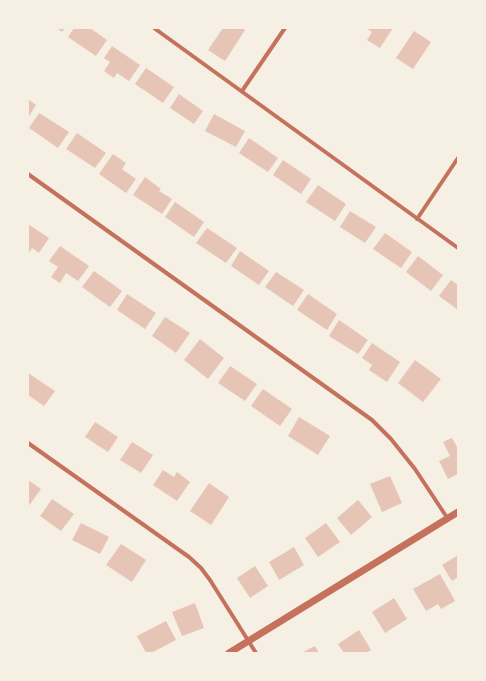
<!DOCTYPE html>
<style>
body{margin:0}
#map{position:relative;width:486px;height:681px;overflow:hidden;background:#f6efe4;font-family:Poppins,sans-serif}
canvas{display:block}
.frame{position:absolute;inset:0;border:29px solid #f6efe4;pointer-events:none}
</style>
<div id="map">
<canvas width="486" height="681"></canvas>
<div class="frame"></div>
</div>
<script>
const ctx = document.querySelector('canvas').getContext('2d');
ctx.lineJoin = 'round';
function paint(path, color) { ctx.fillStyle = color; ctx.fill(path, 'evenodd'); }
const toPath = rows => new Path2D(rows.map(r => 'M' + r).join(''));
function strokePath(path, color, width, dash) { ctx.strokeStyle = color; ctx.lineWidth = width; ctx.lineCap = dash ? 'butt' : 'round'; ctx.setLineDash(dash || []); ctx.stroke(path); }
paint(toPath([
 [57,28,65,28,62,32],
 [74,28,90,28,107,40,96,56,68,37],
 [223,28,242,28,245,30,225,61,208,50],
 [366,28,393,28,380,48,367,40,372,32],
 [414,31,431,42,413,69,396,58],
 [112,46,140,65,129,81,117,73,114,78,104,71,110,62,104,58],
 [146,68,174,87,163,103,135,84],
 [179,94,203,111,194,124,170,108],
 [28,99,36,105,28,118],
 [39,113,69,132,58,148,29,128],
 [214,114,245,131,236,147,205,131],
 [77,133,106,153,95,168,66,149],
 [249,138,278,158,268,172,239,153],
 [113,154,126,163,122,169,136,179,126,193,99,174],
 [283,160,311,179,301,194,273,175],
 [145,177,161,189,159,191,172,199,162,214,133,195],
 [318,185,346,204,335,221,306,202],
 [175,202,204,222,194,237,165,217],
 [350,211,376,227,365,243,340,227],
 [28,224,49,238,39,253,32,248,28,254],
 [207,228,237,248,226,263,196,243],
 [385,233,412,252,401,268,373,249],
 [60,246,89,266,78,281,66,273,60,283,51,277,58,267,49,261],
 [240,251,269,271,259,285,231,266],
 [418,256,443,275,431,291,406,272],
 [94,271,122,291,110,307,82,287],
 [276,272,304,290,293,306,265,287],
 [451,280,458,285,458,310,439,296],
 [127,294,156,313,145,329,117,310],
 [308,294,337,314,327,330,297,310],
 [165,317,190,333,176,353,152,336],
 [339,320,368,340,358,354,329,336],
 [200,339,224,358,208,379,184,360],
 [372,343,400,362,387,382,369,370,372,365,362,358],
 [415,360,441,379,423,402,398,383],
 [230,366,257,384,245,401,218,383],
 [28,373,55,391,44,406,28,395],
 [263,389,292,409,280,426,251,406],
 [299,417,330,436,318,455,288,436],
 [95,422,118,437,108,452,85,437],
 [452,438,457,447,458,446,458,474,448,479,439,461,450,456,443,442],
 [132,442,153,455,141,473,120,460],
 [163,470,174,477,177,472,190,482,177,501,153,485],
 [390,476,402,503,382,512,370,484],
 [28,480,41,489,28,507],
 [209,483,229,497,211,525,190,511],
 [52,499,74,514,61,531,40,516],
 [358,500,372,517,351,535,337,518],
 [81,523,109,537,100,554,72,540],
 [326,523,340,542,318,557,305,538],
 [121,544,146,560,132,582,106,565],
 [294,547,304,565,279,580,269,562],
 [458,555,458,577,452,581,442,565],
 [255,566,268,586,250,598,237,578],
 [440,574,455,601,441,609,438,604,426,611,413,589],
 [394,598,407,619,385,633,372,612],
 [195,603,204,628,182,636,172,612],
 [166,621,176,640,151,653,146,653,137,636],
 [359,630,371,650,366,653,344,653,338,644],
 [315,646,319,653,301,653]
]), '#e6c5b7');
strokePath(toPath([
 [154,28,458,248],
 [242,91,285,28],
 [28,174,372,420,391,439,415,469,448,519],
 [417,219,458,158],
 [28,443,189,557,201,568,210,580,256,653]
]), '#c5725c', 4);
strokePath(toPath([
 [229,653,458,512]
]), '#c5725c', 7);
</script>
